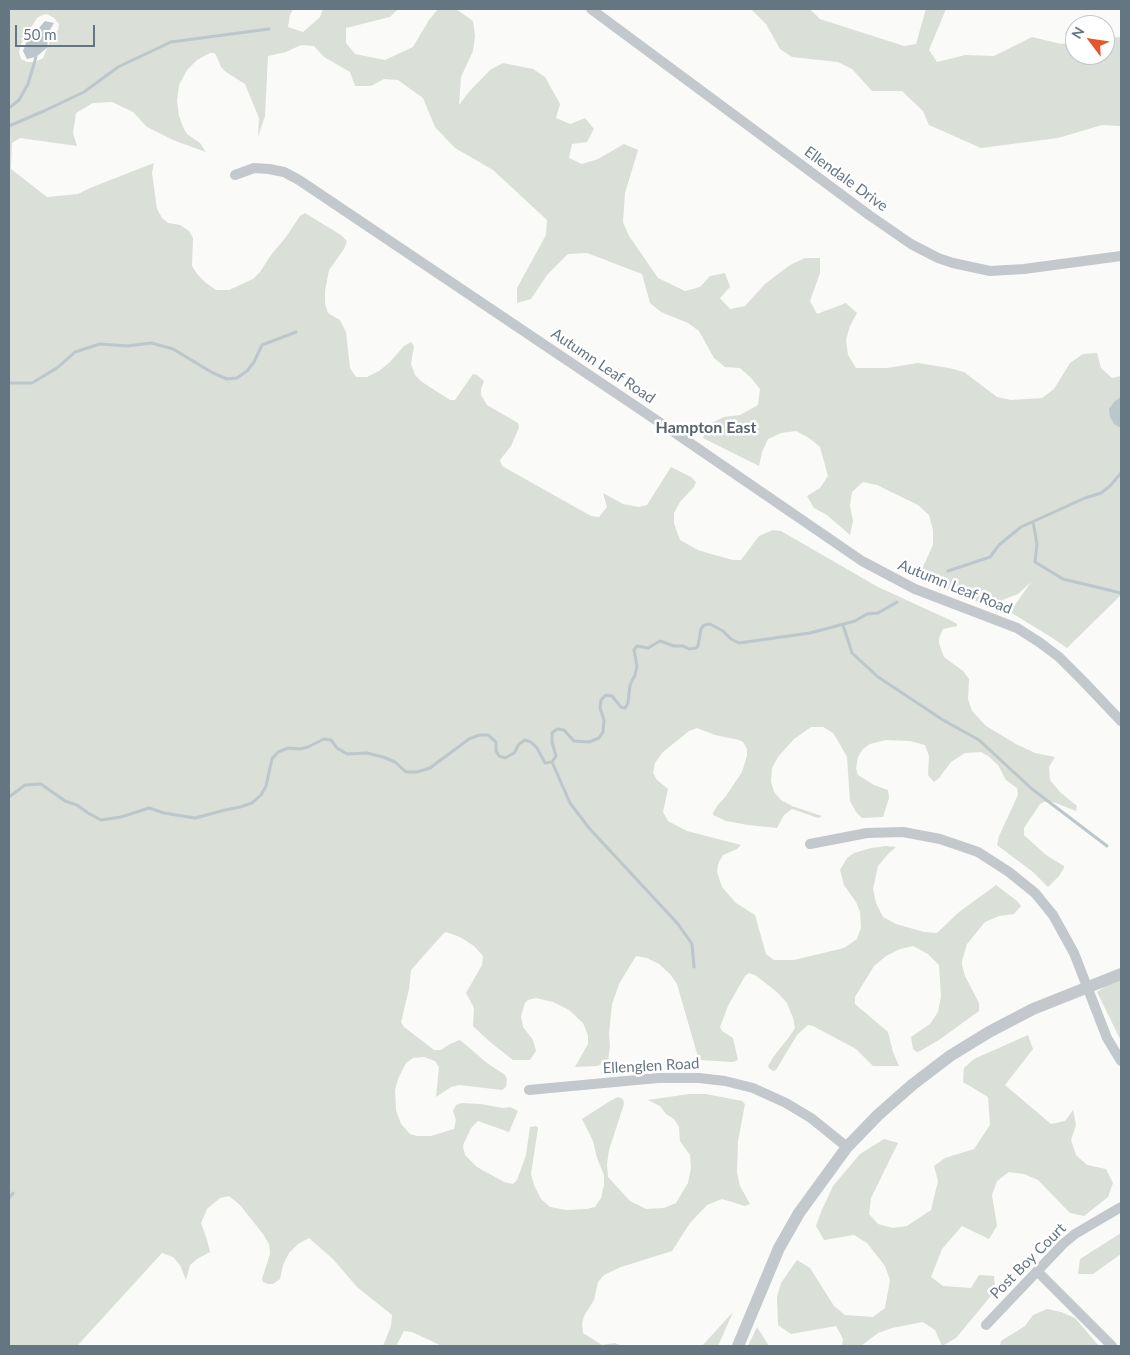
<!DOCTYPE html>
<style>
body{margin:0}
#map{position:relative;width:1130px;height:1355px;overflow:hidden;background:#fafaf8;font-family:Lato,sans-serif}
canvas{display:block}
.frame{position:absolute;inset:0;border:10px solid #657683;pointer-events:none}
.north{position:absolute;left:1065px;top:15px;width:50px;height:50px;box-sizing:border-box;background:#fff;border:1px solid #c1c8cd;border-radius:50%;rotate:301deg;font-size:14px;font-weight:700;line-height:20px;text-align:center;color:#657683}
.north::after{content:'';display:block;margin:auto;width:18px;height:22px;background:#e4572e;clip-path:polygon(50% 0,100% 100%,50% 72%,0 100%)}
.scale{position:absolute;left:15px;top:25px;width:80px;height:22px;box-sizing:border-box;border:2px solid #657683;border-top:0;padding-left:6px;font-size:15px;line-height:18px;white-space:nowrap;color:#657683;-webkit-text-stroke:4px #fff;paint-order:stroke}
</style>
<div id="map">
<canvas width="1130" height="1355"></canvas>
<div class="frame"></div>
<div class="north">N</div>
<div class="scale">50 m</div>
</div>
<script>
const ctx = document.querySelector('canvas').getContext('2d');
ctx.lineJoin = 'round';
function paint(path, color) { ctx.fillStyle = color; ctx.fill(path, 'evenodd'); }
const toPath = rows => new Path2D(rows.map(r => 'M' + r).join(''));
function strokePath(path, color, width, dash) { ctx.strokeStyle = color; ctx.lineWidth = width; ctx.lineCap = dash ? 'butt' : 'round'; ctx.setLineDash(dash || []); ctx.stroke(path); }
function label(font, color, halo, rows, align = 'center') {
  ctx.font = font + ' Lato,sans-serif'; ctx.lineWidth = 5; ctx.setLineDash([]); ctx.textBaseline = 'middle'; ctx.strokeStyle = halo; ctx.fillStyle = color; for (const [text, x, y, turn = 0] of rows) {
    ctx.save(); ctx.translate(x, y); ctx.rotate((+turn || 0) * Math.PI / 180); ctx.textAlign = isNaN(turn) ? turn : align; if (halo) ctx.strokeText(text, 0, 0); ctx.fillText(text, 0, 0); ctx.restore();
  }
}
paint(toPath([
 [9,9,293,9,290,15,288,27,303,32,320,17,323,9,398,9,390,17,346,28,346,43,355,54,385,60,413,47,429,20,438,9,456,9,473,21,475,36,473,51,461,77,459,105,468,93,490,70,503,63,533,69,545,77,560,104,556,118,570,124,585,118,594,129,587,142,572,144,569,158,582,164,598,159,624,144,638,150,625,193,623,222,629,236,658,278,685,291,700,287,710,276,725,273,730,287,720,298,730,309,745,306,765,284,790,265,805,258,820,258,820,273,810,301,817,314,846,303,857,313,850,326,846,340,848,355,856,368,887,368,918,363,949,368,964,372,997,397,1011,400,1042,398,1054,389,1070,363,1083,354,1097,353,1101,368,1112,378,1121,376,1121,595,1067,648,1051,637,1010,612,1031,582,1018,594,992,604,978,602,965,595,936,587,920,573,933,545,933,530,929,515,918,505,877,485,863,482,852,492,850,506,853,521,850,535,827,515,814,508,807,496,820,488,828,476,820,447,809,438,796,431,781,433,768,439,762,452,759,466,703,438,709,424,724,417,740,415,758,405,760,389,751,378,740,368,725,367,714,358,699,331,688,323,661,312,650,303,642,274,587,253,568,254,547,275,531,299,517,303,517,288,546,235,547,220,493,170,455,148,435,127,423,98,398,80,384,79,371,86,355,86,350,72,324,57,314,46,301,45,286,52,268,56,265,116,258,137,259,118,245,84,226,72,221,67,216,55,214,53,210,53,197,60,187,70,179,85,177,101,179,116,183,127,187,134,200,143,206,152,173,140,147,127,133,112,112,102,93,103,76,113,73,133,77,146,20,138,12,143,11,169,47,197,78,194,90,188,154,163,152,173,157,209,162,218,168,223,180,225,189,231,193,238,192,266,197,274,206,283,216,290,229,290,253,279,260,272,271,255,286,237,300,216,305,213,341,235,347,241,344,249,329,270,325,291,325,304,328,313,340,320,346,332,350,368,356,377,367,377,379,371,389,363,404,346,411,342,414,346,411,364,415,375,422,382,450,400,455,400,473,374,477,375,484,381,481,389,481,395,487,405,518,423,519,428,511,446,500,460,502,466,591,516,599,517,607,507,603,493,623,504,639,507,647,505,671,467,691,477,696,482,694,487,680,502,674,513,674,523,680,540,698,550,711,554,733,560,741,560,759,536,773,530,781,531,878,587,950,620,957,624,957,626,943,629,939,638,939,643,944,657,963,671,969,679,968,699,972,711,986,726,1016,744,1035,753,1055,757,1049,767,1050,780,1060,792,1077,806,1076,811,1053,802,1044,802,1040,804,1024,828,1024,835,1046,855,1064,866,1064,868,1059,876,1048,887,1033,872,997,845,999,836,1018,795,1017,788,1006,780,998,765,988,756,981,752,965,753,962,755,951,762,939,778,934,782,928,775,929,756,925,745,910,741,886,740,870,744,863,749,858,757,856,768,858,775,874,785,888,790,889,798,883,817,862,818,856,812,850,801,847,757,838,741,833,733,823,727,811,727,794,739,778,757,772,768,771,782,774,792,781,800,792,806,822,816,818,818,792,809,784,815,777,828,748,825,726,821,713,815,713,813,717,806,726,796,742,772,747,756,747,749,743,742,739,740,715,735,697,728,689,731,663,752,655,763,653,773,657,780,668,789,663,812,668,821,687,831,741,845,737,849,723,855,718,864,717,872,722,887,736,903,755,915,766,954,774,960,794,960,844,948,857,939,861,928,860,912,856,902,844,885,840,870,847,858,854,853,871,848,886,846,896,847,889,853,878,866,873,889,876,903,883,917,896,924,924,932,937,933,959,912,996,885,1017,901,1021,906,1014,914,999,916,985,922,967,944,962,961,962,965,965,976,979,1003,979,1011,939,1040,920,1051,917,1052,913,1049,911,1037,930,1024,938,1012,941,996,939,965,928,954,913,946,900,949,886,956,874,966,855,997,855,1004,888,1032,893,1052,899,1066,873,1066,856,1049,813,1026,808,1025,797,1035,776,1070,773,1071,769,1068,768,1066,774,1056,789,1037,795,1028,793,1018,787,1003,777,992,755,975,749,973,745,976,728,1006,720,1027,722,1031,733,1038,738,1060,733,1062,700,1060,698,1057,677,984,670,974,659,964,647,958,636,956,619,984,612,1004,609,1033,610,1046,608,1062,597,1066,575,1067,588,1044,588,1035,583,1023,569,1010,553,1002,536,998,528,1000,525,1003,521,1016,523,1027,533,1040,536,1051,530,1060,513,1060,490,1042,473,1026,474,1008,466,993,482,965,483,956,474,946,460,937,446,932,443,934,411,970,409,989,401,1022,404,1027,434,1050,441,1050,450,1044,460,1040,487,1063,505,1075,507,1079,506,1087,502,1090,459,1085,451,1087,436,1097,439,1067,435,1061,424,1057,413,1058,406,1063,398,1079,395,1090,396,1110,401,1124,410,1134,417,1136,431,1136,454,1129,456,1120,453,1111,456,1105,462,1103,480,1104,503,1108,510,1107,518,1111,509,1132,478,1121,471,1128,464,1143,463,1147,465,1155,477,1167,504,1182,513,1184,517,1180,526,1155,530,1127,536,1126,538,1128,531,1174,534,1185,541,1199,550,1207,566,1210,587,1209,595,1207,601,1198,604,1185,604,1175,597,1158,593,1141,582,1119,610,1101,618,1097,623,1099,624,1104,609,1150,607,1164,608,1177,630,1201,646,1209,664,1208,676,1203,688,1183,691,1168,690,1155,680,1141,679,1127,674,1119,666,1114,660,1106,648,1100,689,1094,706,1094,742,1101,745,1104,738,1141,737,1172,740,1186,750,1204,745,1206,722,1199,707,1205,690,1223,672,1251,621,1267,604,1275,598,1282,594,1300,584,1316,582,1324,583,1333,602,1345,615,1343,622,1346,442,1346,412,1332,404,1331,396,1346,383,1346,391,1326,392,1315,357,1287,333,1259,309,1238,298,1244,289,1253,283,1265,280,1279,273,1284,268,1284,263,1282,262,1279,270,1254,269,1244,263,1234,240,1205,229,1196,220,1198,207,1209,201,1223,207,1240,210,1252,197,1259,190,1265,186,1280,180,1265,173,1257,162,1253,77,1346,9,1346],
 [47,14,54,18,59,24,58,30,52,36,43,58,35,62,27,62,21,59,19,52,21,44,37,18,40,16],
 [751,9,810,9,820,19,904,46,916,44,926,9,946,9,929,50,937,62,965,55,994,56,1032,37,1061,44,1075,42,1075,55,1105,55,1105,38,1121,37,1121,126,1102,125,1058,138,981,148,929,125,923,111,902,91,872,91,852,69,838,62,792,57,780,49,766,24],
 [1121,975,1121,1041,1097,992],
 [1028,1035,1033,1049,1005,1085,1051,1124,1065,1121,1073,1110,1076,1125,1071,1140,1076,1155,1087,1165,1106,1169,1113,1183,1108,1197,1084,1216,1070,1213,1038,1180,1024,1174,1009,1172,997,1181,992,1195,997,1226,989,1239,962,1226,942,1249,931,1277,943,1286,971,1288,979,1275,994,1276,995,1291,956,1338,942,1346,935,1330,923,1322,892,1328,878,1333,861,1346,842,1346,843,1339,836,1326,791,1334,778,1325,777,1297,781,1283,797,1260,810,1268,834,1306,845,1315,873,1317,885,1308,890,1280,885,1266,867,1243,854,1235,824,1240,816,1226,821,1212,833,1186,860,1154,884,1139,898,1143,871,1198,869,1214,878,1224,893,1228,907,1226,931,1210,938,1181,934,1166,945,1158,974,1149,990,1125,988,1097,963,1082,964,1068,974,1059],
 [1121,1233,1121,1254,1093,1274,1078,1274,1080,1259],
 [1047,1309,1061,1312,1075,1318,1099,1346,1000,1346,1001,1341,1025,1326,1033,1315],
 [733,1312,718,1346,702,1346],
 [757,1327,769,1346,748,1346]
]), '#dadfd7');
paint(toPath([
 [45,21,54,23,48,33,47,41,48,47,36,57,27,59,23,51,26,43],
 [1121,397,1121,428,1114,424,1110,417,1109,409,1114,402]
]), '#bbc7cb');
strokePath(toPath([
 [9,108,19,100,28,84,36,57],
 [9,126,44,111,84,92,118,67,171,42,269,29],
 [9,383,32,383,57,368,75,352,100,344,127,346,151,343,173,349,213,373,227,379,237,378,247,371,254,362,262,345,296,332],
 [1033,522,1037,544,1035,562,1063,579,1121,593],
 [948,571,990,557,999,545,1021,527,1085,498,1101,493,1110,486,1121,473],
 [843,625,852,653,878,677,943,720,979,740,1032,789,1107,846],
 [552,762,570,803,589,828,678,924,692,944,694,967],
 [9,797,25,785,41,784,65,801,77,805,88,813,101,820,121,817,149,808,164,813,195,818,225,810,240,807,252,803,261,795,266,786,272,759,278,752,288,748,300,749,308,747,324,739,331,740,337,748,347,754,367,753,383,757,395,762,406,772,417,772,430,768,469,739,479,735,488,735,496,742,496,751,499,756,505,758,514,753,519,744,525,740,531,742,537,748,545,763,552,762,556,756,552,742,552,733,557,729,564,730,574,741,589,742,599,738,603,732,604,720,600,708,601,700,606,695,612,696,621,707,625,708,628,703,630,685,635,675,637,666,634,650,637,646,648,648,660,641,674,646,683,646,689,649,696,648,698,646,701,629,704,625,710,624,723,631,731,639,739,643,810,633,855,621,867,614,878,613,897,602],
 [9,1198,13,1193]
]), '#bbc7cb', 3);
strokePath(toPath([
 [591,9,869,215,911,244,938,258,953,263,990,271,1024,269,1121,256],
 [235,175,254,168,269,169,284,172,299,180,668,428,862,561,915,589,1017,628,1039,642,1059,657,1084,682,1121,721],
 [810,844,867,833,903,832,940,839,978,852,1009,872,1035,893,1053,915,1074,953,1107,1038,1121,1061],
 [529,1090,658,1078,699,1078,725,1081,753,1088,786,1103,811,1118,847,1147],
 [1037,1271,1112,1346],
 [986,1325,1063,1244,1075,1234,1121,1207]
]), '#c3c8cc', 10);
strokePath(toPath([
 [738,1346,779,1248,799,1213,847,1147,878,1115,912,1085,950,1056,989,1032,1033,1009,1121,974]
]), '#c3c8cc', 12);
label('15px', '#657683', '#fff', [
 ["Ellendale Drive",846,179,36],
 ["Autumn Leaf Road",603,366,34],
 ["Autumn Leaf Road",955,587,22],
 ["Ellenglen Road",651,1066,-3],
 ["Post Boy Court",1028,1261,-45]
]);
label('bold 16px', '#57646e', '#fff', [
 ["Hampton East",706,428]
]);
</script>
